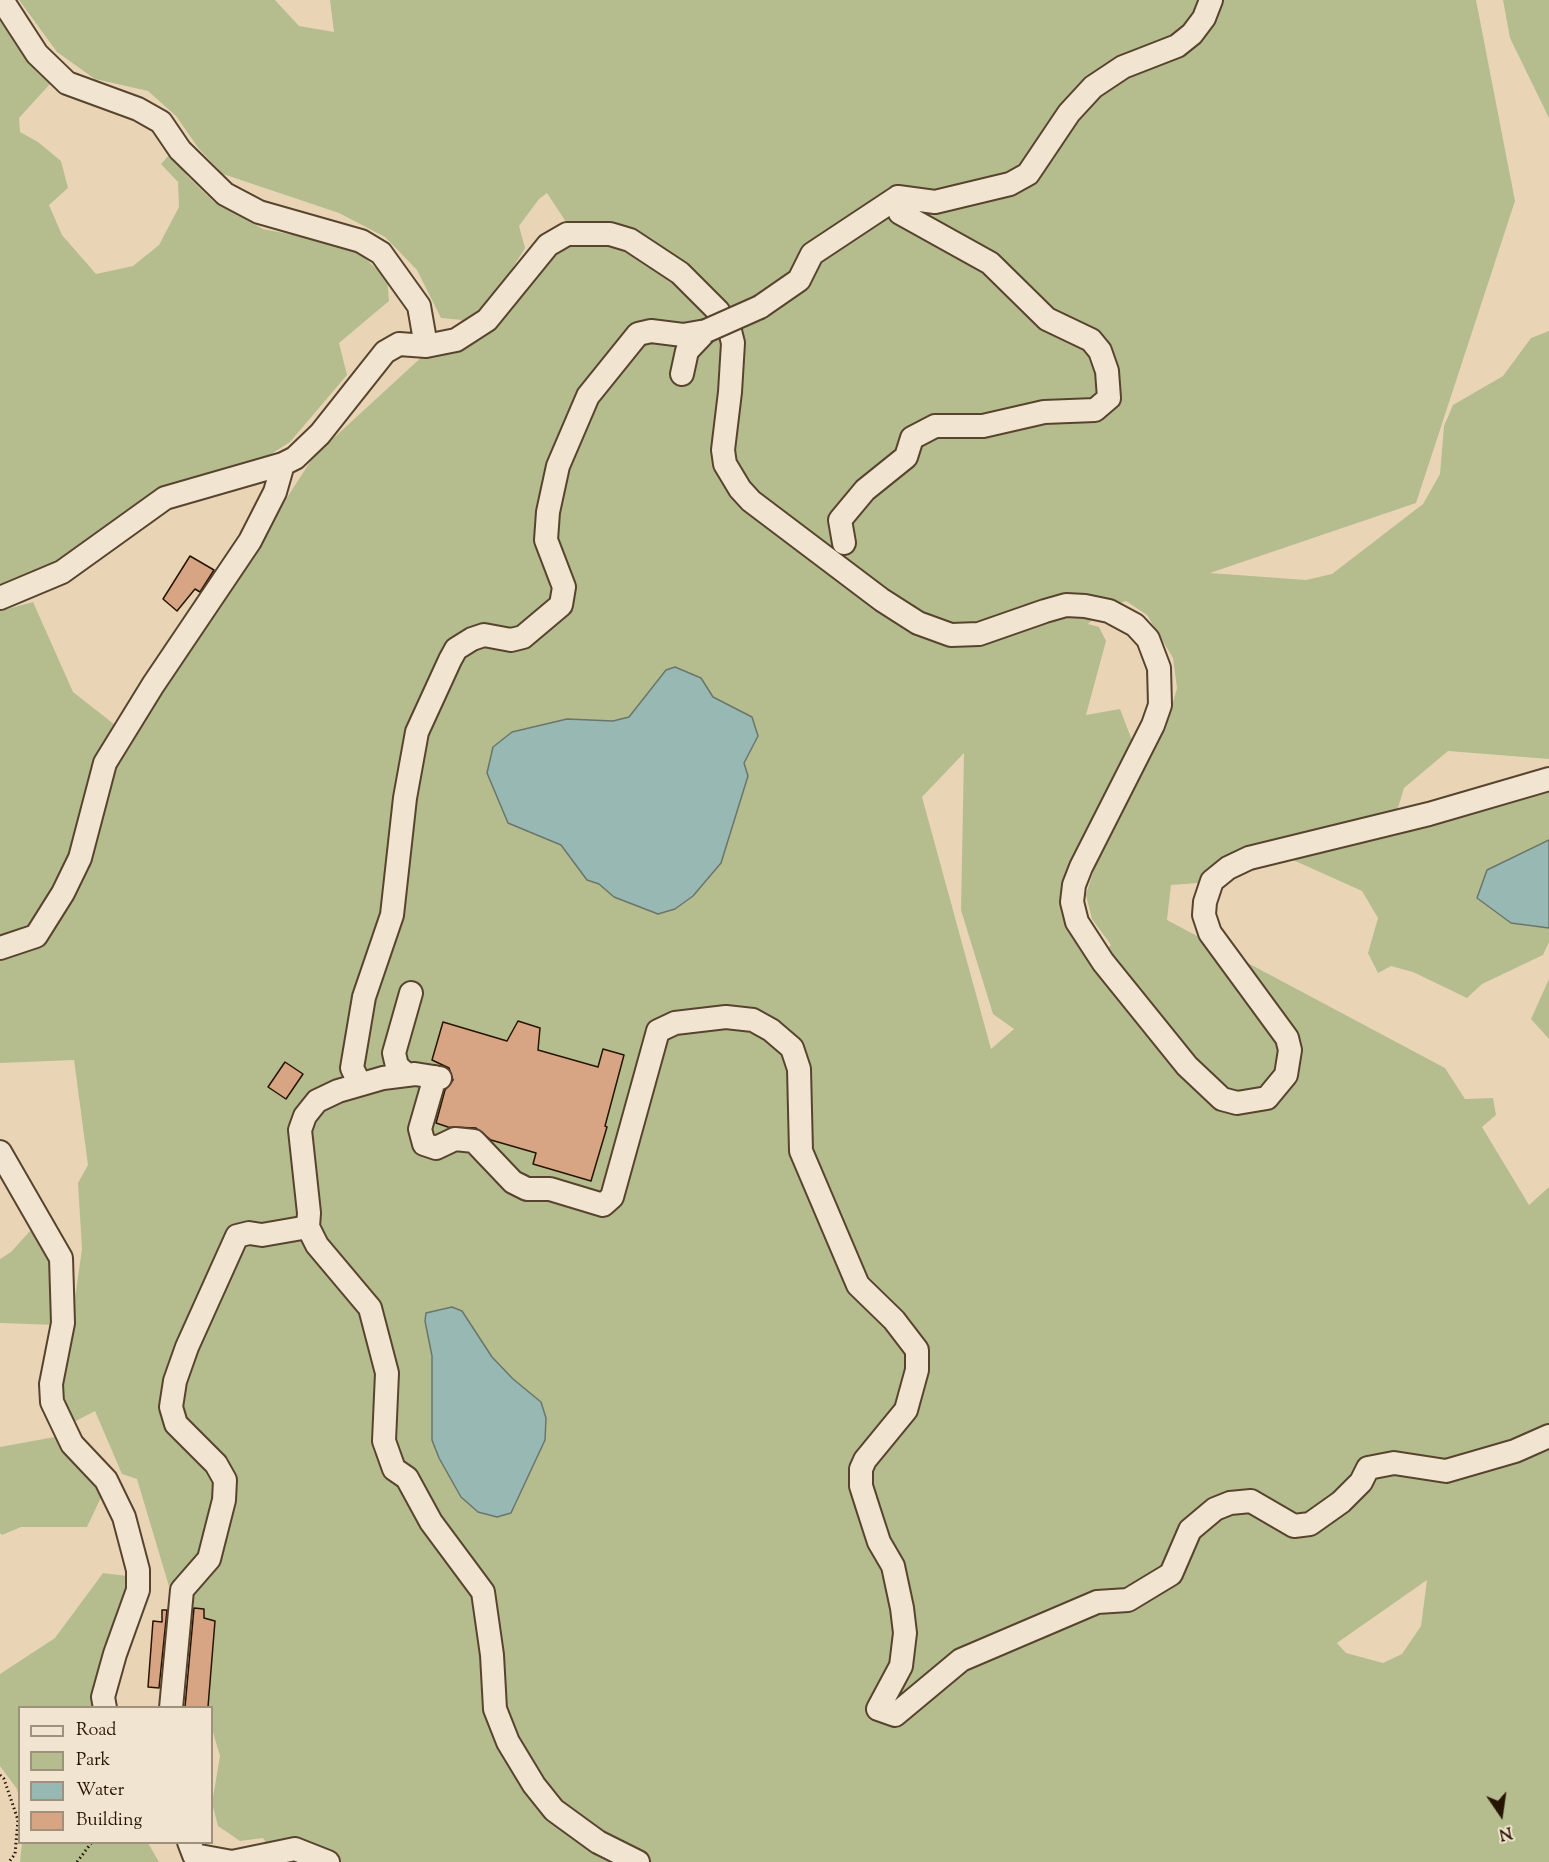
<!DOCTYPE html>
<style>
body{margin:0}
#map{position:relative;width:1549px;height:1862px;overflow:hidden;background:#e9d5b6;font-family:"Sorts Mill Goudy",serif}
canvas{display:block}
.legend{position:absolute;left:18px;top:1706px;width:195px;height:138px;box-sizing:border-box;background:#f1e4d0;border:2px solid #a0917d;margin:0;padding:8px 10px;list-style:none;font-size:18px;color:#271400}
.legend li{display:flex;align-items:center;gap:12px;height:30px}
.legend b{width:30px;border:2px solid #a0917d}
.north{position:absolute;left:1471px;top:1784px;width:60px;height:60px;-webkit-text-stroke:4px #f1e4d0;paint-order:stroke;rotate:167deg;font-size:16px;font-weight:700;line-height:24px;text-align:center;color:#271400}
.north::after{content:'';display:block;margin:auto;width:21px;height:27px;background:#271400;clip-path:polygon(50% 0,100% 100%,50% 72%,0 100%)}
</style>
<div id="map">
<canvas width="1549" height="1862"></canvas>
<ul class="legend">
<li><b style="height:8px;background:#f1e4d0"></b>Road</li>
<li><b style="height:16px;background:#b5bd8e"></b>Park</li>
<li><b style="height:16px;background:#98b8b3"></b>Water</li>
<li><b style="height:16px;background:#d7a484"></b>Building</li>
</ul>
<div class="north">N</div>
</div>
<script>
const ctx = document.querySelector('canvas').getContext('2d');
ctx.lineJoin = 'round';
function paint(path, color) { ctx.fillStyle = color; ctx.fill(path, 'evenodd'); }
const toPath = rows => new Path2D(rows.map(r => 'M' + r).join(''));
function strokePath(path, color, width, dash) { ctx.strokeStyle = color; ctx.lineWidth = width; ctx.lineCap = dash ? 'butt' : 'round'; ctx.setLineDash(dash || []); ctx.stroke(path); }
paint(toPath([
 [19,0,275,0,299,26,334,32,330,0,1476,0,1515,201,1416,503,1210,573,1306,580,1332,574,1423,504,1440,474,1444,426,1453,405,1503,376,1531,338,1549,331,1549,759,1448,751,1404,788,1396,814,1221,865,1198,883,1171,885,1167,920,1445,1068,1465,1099,1493,1098,1496,1115,1482,1127,1529,1205,1549,1187,1549,1862,265,1862,275,1858,263,1838,240,1841,218,1826,212,1803,220,1756,212,1729,212,1708,205,1707,137,1479,122,1474,95,1411,70,1424,60,1402,82,1249,78,1183,88,1165,74,1060,0,1063,0,952,36,933,0,944,0,611,33,602,73,692,119,728,93,796,314,456,462,320,441,318,417,270,385,237,339,213,223,174,199,149,176,116,148,91,95,79,57,52],
 [547,193,566,222,592,223,505,280,525,248,519,226,539,199],
 [1126,601,1147,615,1173,658,1177,688,1165,730,1098,856,1086,895,1092,919,1111,945,1093,961,1069,874,1133,743,1120,709,1086,715,1106,641,1099,627,1088,624,1103,609],
 [964,753,961,910,993,1014,1014,1029,991,1049,922,797],
 [1427,1580,1421,1626,1402,1654,1383,1663,1346,1653,1337,1643],
 [1503,0,1549,0,1549,118,1510,38],
 [0,21,50,84,19,118,20,132,38,142,61,161,68,188,49,205,62,235,96,274,133,266,159,245,179,207,178,182,161,164,170,154,187,176,215,203,263,229,323,241,360,254,387,278,389,301,339,343,347,375,290,442,268,456,158,491,37,575,0,586],
 [1549,790,1549,840,1487,870,1511,923,1549,928,1549,942,1543,955,1482,984,1467,998,1413,972,1391,966,1378,973,1368,953,1378,918,1362,891,1293,860],
 [1549,979,1549,1039,1531,1019],
 [31,1230,55,1257,56,1325,0,1323,0,1259,11,1252],
 [60,1436,105,1489,87,1527,21,1527,2,1535,0,1533,0,1447],
 [103,1573,127,1576,127,1600,102,1707,20,1708,19,1799,17,1789,0,1766,0,1674,55,1638],
 [22,1843,148,1843,159,1862,20,1862]
]), '#b5bd8e');
const water = toPath([
 [675,667,701,678,713,697,752,717,758,736,744,763,748,776,721,863,693,896,675,909,658,914,614,897,599,884,587,880,561,845,508,823,487,773,493,747,512,732,567,719,613,721,629,717,666,670,675,667],
 [1549,840,1549,928,1511,923,1477,898,1487,870,1549,840],
 [452,1307,462,1311,492,1357,513,1379,541,1402,546,1418,545,1440,511,1513,497,1517,478,1512,461,1497,439,1458,432,1440,432,1356,425,1321,426,1313,452,1307]
]);
paint(water, '#98b8b3');
strokePath(water, '#6b766b', 1.5);
const building = toPath([
 [190,556,214,570,200,592,195,589,177,611,163,599,190,556],
 [518,1021,540,1028,538,1050,598,1067,603,1049,624,1055,605,1126,607,1127,591,1181,533,1164,536,1153,491,1140,476,1128,448,1127,436,1123,445,1090,453,1080,449,1068,432,1060,443,1022,507,1041,518,1021],
 [285,1062,303,1074,286,1099,268,1087,285,1062],
 [194,1608,204,1609,204,1618,215,1621,208,1707,185,1707,194,1608],
 [162,1610,167,1610,159,1688,148,1687,153,1621,162,1622,162,1610]
]);
paint(building, '#d7a484');
strokePath(building, '#271400', 1.5);
const minor = toPath([
 [2,0,37,54,67,83,138,109,161,122,180,150,225,194,259,212,361,241,381,253,419,306,426,346],
 [760,307,799,280,812,254,898,197,935,202,1010,184,1028,174,1069,113,1093,87,1123,67,1177,46,1192,34,1204,18,1211,0],
 [682,374,687,351,706,331],
 [844,543,840,520,865,490,906,457,912,438,935,426,983,426,1044,412,1095,410,1109,398,1107,371,1100,351,1091,340,1047,319,990,263,900,213,898,197],
 [0,598,62,572,165,498,283,464,295,458,320,434,385,352,399,344,426,346,456,340,487,320,548,245,567,234,610,234,630,240,680,273,718,311,730,331,733,343,730,392,723,450,725,464,740,489,751,501,882,600,918,623,951,635,979,634,1045,611,1066,605,1085,606,1109,611,1135,625,1148,639,1159,668,1160,705,1153,725,1081,867,1074,885,1072,902,1077,922,1103,962,1187,1066,1222,1099,1237,1103,1267,1098,1286,1075,1290,1050,1287,1038,1210,933,1204,915,1205,902,1212,881,1228,868,1249,858,1429,814,1549,779],
 [0,948,36,936,63,893,80,858,105,763,153,685,250,541,275,492,283,464],
 [407,1075,397,1066,394,1053,411,993],
 [435,1077,420,1129,424,1144,436,1148,455,1139,474,1141,513,1182,527,1189,550,1189,603,1205,612,1197,658,1031,675,1023,726,1017,753,1020,771,1030,792,1048,799,1069,801,1151,858,1285,894,1320,917,1350,917,1370,906,1410,865,1460,861,1469,861,1486,868,1508,879,1542,893,1566,902,1608,905,1633,901,1666,878,1709,895,1715,961,1660,1097,1602,1128,1600,1171,1574,1190,1530,1215,1509,1230,1503,1251,1501,1294,1526,1310,1524,1341,1502,1361,1482,1368,1468,1394,1463,1446,1471,1515,1451,1549,1436],
 [440,1078,415,1074,383,1078,338,1091,317,1101,305,1116,300,1130,309,1213,308,1227,317,1245,370,1308,387,1373,384,1441,394,1469,407,1478,431,1522,483,1592,492,1655,495,1709,508,1742,534,1785,554,1810,598,1842,638,1862],
 [360,1084,352,1068,364,997,392,915,405,798,417,732,450,660,456,649,472,639,484,635,511,640,523,637,561,605,564,587,546,540,548,512,558,466,588,396,638,334,651,331,683,335,706,331],
 [0,1152,61,1258,63,1323,51,1384,52,1402,72,1444,106,1480,124,1517,138,1570,138,1590,115,1654,103,1697,105,1708],
 [171,1708,182,1590,209,1559,224,1500,225,1480,216,1464,176,1424,171,1407,175,1381,187,1347,237,1236,249,1233,262,1235,308,1227],
 [189,1842,194,1855,232,1862,295,1849,328,1862]
]);
strokePath(minor, '#58442e', 26);
strokePath(toPath([
 [0,1775,4,1779,18,1820,15,1854,9,1862],
 [77,1862,92,1842]
]), '#271400', 3, [1.5, 3]);
strokePath(minor, '#f1e4d0', 22);
const minorBridge = toPath([
 [706,331,760,307]
]);
strokePath(minorBridge, '#58442e', 26, []);
strokePath(minorBridge, '#f1e4d0', 22);
</script>
